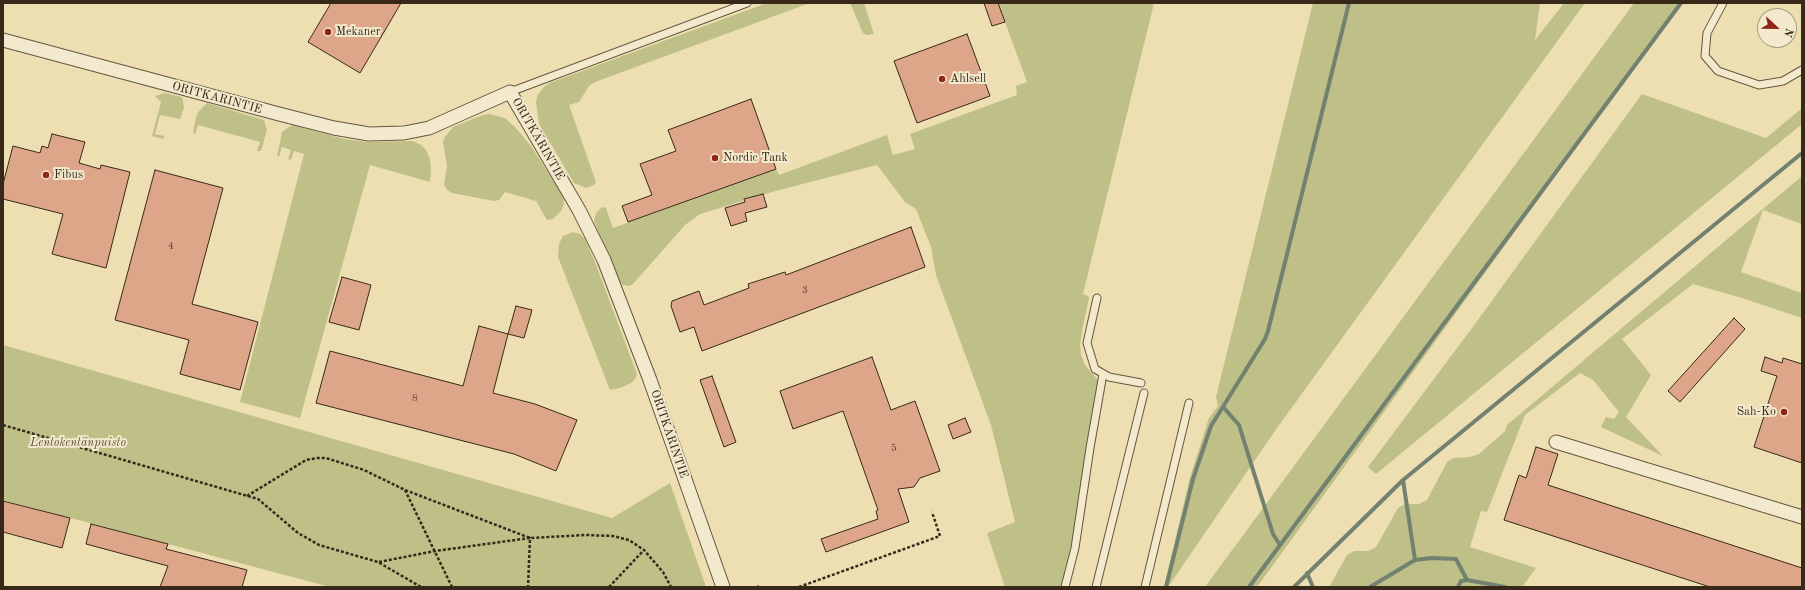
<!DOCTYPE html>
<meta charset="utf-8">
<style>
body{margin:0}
#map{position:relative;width:1805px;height:590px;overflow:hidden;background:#eddfb2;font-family:"Old Standard TT",serif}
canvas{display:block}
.frame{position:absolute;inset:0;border:4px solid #37281a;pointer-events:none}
.north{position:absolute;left:1757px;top:8px;width:40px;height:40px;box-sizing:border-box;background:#f3eacd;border:1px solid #a89c85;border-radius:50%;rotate:112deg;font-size:11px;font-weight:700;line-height:16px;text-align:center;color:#37281a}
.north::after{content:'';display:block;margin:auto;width:14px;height:18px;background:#8f2418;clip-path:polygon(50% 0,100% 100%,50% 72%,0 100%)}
</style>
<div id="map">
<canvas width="1805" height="590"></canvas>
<div class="frame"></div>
<div class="north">N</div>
</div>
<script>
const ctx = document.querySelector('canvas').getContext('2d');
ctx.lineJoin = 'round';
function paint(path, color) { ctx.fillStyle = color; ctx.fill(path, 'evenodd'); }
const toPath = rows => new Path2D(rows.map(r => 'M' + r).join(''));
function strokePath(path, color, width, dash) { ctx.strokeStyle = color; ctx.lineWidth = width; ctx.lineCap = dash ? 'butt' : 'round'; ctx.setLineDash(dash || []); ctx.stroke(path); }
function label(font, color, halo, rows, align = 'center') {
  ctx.font = font + ' "Old Standard TT",serif'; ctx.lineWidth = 4; ctx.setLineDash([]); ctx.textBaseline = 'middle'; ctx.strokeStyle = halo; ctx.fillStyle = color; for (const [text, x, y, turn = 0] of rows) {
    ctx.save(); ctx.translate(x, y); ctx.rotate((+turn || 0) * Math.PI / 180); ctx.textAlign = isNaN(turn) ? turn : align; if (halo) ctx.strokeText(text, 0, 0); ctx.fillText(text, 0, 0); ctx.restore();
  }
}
paint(toPath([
 [767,3,810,3,595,82,589,86,579,102,569,105,596,182,594,185,586,188,574,183,539,124,536,102,538,94,545,86,552,82],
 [850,3,864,3,874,34,867,35,863,33],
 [998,3,1154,3,1083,294,1088,296,1089,298,1083,326,1080,345,1081,355,1085,365,1099,381,1072,548,1062,587,1005,587,987,533,1015,522,991,425,936,275,931,247,916,209,905,202,877,165,779,190,700,214,685,225,633,284,629,286,623,285,619,281,594,221,596,213,602,207,606,208,613,228,776,169,779,175,887,135,893,155,915,149,910,134,1017,95,1016,86,1027,82],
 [1313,3,1540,3,1535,40,1564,3,1585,3,1277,428,1168,587,1164,587,1190,477,1209,418,1218,406,1216,397],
 [1634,3,1681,3,1257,587,1205,587],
 [165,93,182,97,184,107,180,119,160,115,155,134,164,136,163,139,152,136,161,102,155,96],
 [1642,94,1766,138,1802,108,1802,124,1376,474,1368,467,1475,324],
 [207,103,264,120,267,130,261,151,257,151,260,142,198,125,195,135,193,132,197,114,200,110],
 [489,114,505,118,515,127,531,146,563,196,564,204,561,211,553,219,547,220,536,201,505,192,499,200,494,201,452,193,447,190,444,185,447,165,443,143,444,138,453,127,480,116],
 [292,125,344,139,368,142,413,141,421,145,426,150,430,159,431,169,430,182,370,165,300,418,240,402,304,154,294,151,291,160,288,159,291,150,282,147,279,157,277,156,282,132],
 [1802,176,1802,224,1763,210,1741,272,1802,293,1802,318,1742,298,1693,284,1622,339,1651,375,1626,417,1663,456,1601,427,1606,417,1614,419,1619,412,1593,380,1580,373,1525,415,1487,512,1481,511,1470,547,1536,568,1522,587,1329,587,1347,555,1354,551,1368,551,1376,547,1398,508,1405,504,1419,504,1427,500,1447,462,1454,458,1470,457,1479,454,1505,431,1507,425],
 [573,232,580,234,585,239,595,262,637,374,635,379,631,383,620,388,610,390,558,257,559,244,563,236],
 [3,345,612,518,670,483,706,587,330,587,3,500]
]), '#bec088');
strokePath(toPath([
 [1224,408,1239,425,1273,534,1280,545],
 [1403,480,1415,560],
 [1307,573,1313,587],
 [1166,587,1193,479,1211,426,1265,339,1268,331,1349,3],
 [1249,587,1681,3],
 [1294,587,1403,480,1802,153],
 [1370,587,1415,560,1432,558,1456,559,1467,580],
 [1458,587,1461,581,1467,580,1505,587]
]), '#728170', 4);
const building = toPath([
 [331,3,401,3,360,73,308,42,331,3],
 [984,3,998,3,1005,22,992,26,984,3],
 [967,34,990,96,917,123,894,61,967,34],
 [751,99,776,169,628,222,622,206,652,195,640,164,676,151,668,130,751,99],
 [52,134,85,142,79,163,100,169,101,165,130,172,106,268,52,254,63,214,3,199,3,184,13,146,40,153,42,146,48,148,52,134],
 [155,170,223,188,192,304,258,322,240,390,180,374,189,340,115,320,155,170],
 [763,194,767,207,745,213,747,221,731,226,725,208,745,202,744,199,763,194],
 [911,227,925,267,702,351,694,327,680,332,671,306,672,301,699,291,704,305,749,288,748,284,785,272,786,275,911,227],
 [342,277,371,285,359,330,329,322,342,277],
 [516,306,532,310,524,338,508,334,516,306],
 [1734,318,1745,329,1680,402,1668,391,1734,318],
 [479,326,508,334,493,393,535,404,577,420,556,471,514,454,316,403,330,351,463,386,479,326],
 [872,357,891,410,915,401,940,471,920,478,914,487,898,489,909,522,826,552,821,539,878,519,876,511,878,510,843,411,793,429,780,391,872,357],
 [1765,357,1782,363,1783,358,1802,364,1802,463,1754,447,1777,376,1761,371,1765,357],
 [712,376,736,442,724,447,700,380,712,376],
 [965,418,971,432,953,439,948,425,965,418],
 [1536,447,1558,454,1548,485,1802,568,1802,587,1710,587,1504,520,1519,475,1526,478,1536,447],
 [3,501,70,518,62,548,3,532,3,501],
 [91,524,168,544,166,549,247,570,242,587,160,587,168,566,86,544,91,524]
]);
paint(building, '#dea689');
strokePath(building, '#37281a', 1);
const lane = toPath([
 [1723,3,1707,33,1705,56,1718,71,1759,85,1783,81,1802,70],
 [510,92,747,3],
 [1097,298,1087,343,1095,369,1109,377,1141,383],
 [1065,587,1075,548,1090,448,1103,374],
 [1096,587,1144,393],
 [1145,587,1189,403]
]);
const street = toPath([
 [3,40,279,114,334,128,369,134,404,133,429,128,510,92,579,210,604,260,650,380,723,587],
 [1556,442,1802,517]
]);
strokePath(lane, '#645640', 9);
strokePath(street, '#645640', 15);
strokePath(toPath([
 [3,425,258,499,298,533,319,545,378,562,421,587],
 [405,490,452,587],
 [247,496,306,460,317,458,326,458,364,470,405,490,530,538,586,535,613,536,629,540,644,550,663,572,671,587],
 [379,562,435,551,530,538,528,587],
 [757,586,758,587],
 [609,587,644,550],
 [799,587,940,536,932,512]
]), '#37281a', 2.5, [3, 2]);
strokePath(lane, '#f3eacd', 7);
strokePath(street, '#f3eacd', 13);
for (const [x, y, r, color] of [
 [328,32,4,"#8f2418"],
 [942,79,4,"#8f2418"],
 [715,158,4,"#8f2418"],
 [46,175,4,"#8f2418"],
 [1784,412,4,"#8f2418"]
]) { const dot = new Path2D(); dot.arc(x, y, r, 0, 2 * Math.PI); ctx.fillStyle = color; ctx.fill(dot); strokePath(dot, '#f3eacd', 1.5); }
label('10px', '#614836', null, [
 ["4",171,246],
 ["3",805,290],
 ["8",415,398],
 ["5",894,448]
]);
label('12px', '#37281a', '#f3eacd', [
 ["Mekaner",336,32],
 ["Ahlsell",950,79],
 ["Nordic Tank",723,158],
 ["Fibus",54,175],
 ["Sah-Ko",1776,412,"right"]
], 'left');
label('12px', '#37281a', '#f3eacd', [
 ["ORITKARINTIE",217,98,15],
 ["ORITKARINTIE",538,139,60],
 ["ORITKARINTIE",669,434,71]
]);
label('italic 12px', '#594e36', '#f3eacd', [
 ["Lentokentänpuisto",78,443]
]);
</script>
